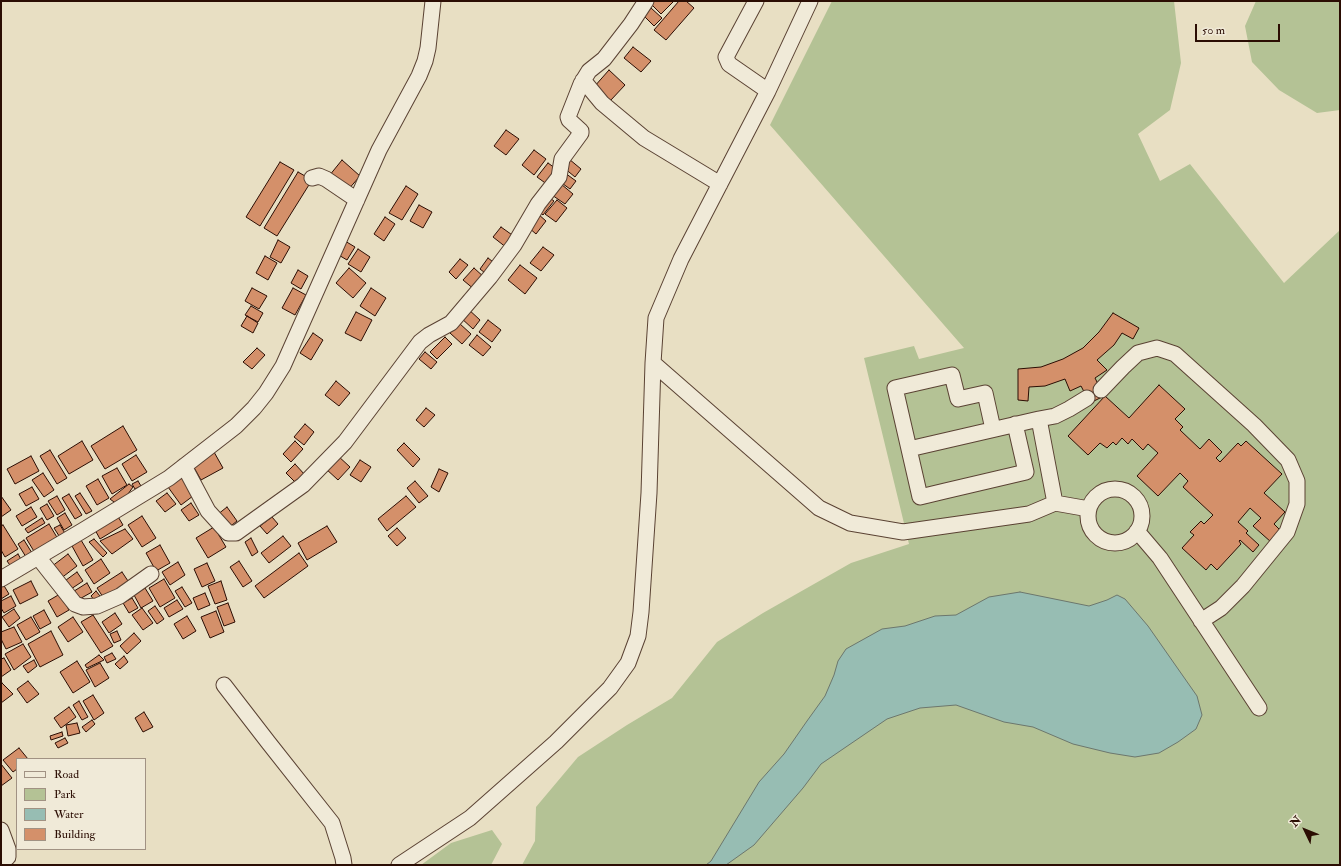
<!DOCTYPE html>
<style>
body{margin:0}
#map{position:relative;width:1341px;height:866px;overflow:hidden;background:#e8dfc3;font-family:"IM FELL Double Pica",serif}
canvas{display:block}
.frame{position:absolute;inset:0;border:2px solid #2b0d03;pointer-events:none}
.legend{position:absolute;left:16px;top:758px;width:130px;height:92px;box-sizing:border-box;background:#f0ead8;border:1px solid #a19283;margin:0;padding:5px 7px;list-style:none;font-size:12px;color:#2b0d03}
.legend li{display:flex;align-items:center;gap:8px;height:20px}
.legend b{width:20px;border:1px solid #a19283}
.north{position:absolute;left:1285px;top:810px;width:40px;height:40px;-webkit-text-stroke:3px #f0ead8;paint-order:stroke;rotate:313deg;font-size:11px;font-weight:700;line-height:16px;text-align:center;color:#2b0d03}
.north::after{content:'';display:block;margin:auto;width:14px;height:18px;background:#2b0d03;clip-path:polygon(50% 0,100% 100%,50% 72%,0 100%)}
.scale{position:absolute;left:1195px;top:24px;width:85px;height:18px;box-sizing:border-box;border:2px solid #2b0d03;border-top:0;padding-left:5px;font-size:12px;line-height:14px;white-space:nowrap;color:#2b0d03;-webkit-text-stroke:3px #f0ead8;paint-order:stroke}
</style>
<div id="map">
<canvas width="1341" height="866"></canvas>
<div class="frame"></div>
<ul class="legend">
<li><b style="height:5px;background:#f0ead8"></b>Road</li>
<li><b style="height:11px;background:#b4c295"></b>Park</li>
<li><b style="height:11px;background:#97bdb3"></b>Water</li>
<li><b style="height:11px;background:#d4906a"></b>Building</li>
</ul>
<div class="north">N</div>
<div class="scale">50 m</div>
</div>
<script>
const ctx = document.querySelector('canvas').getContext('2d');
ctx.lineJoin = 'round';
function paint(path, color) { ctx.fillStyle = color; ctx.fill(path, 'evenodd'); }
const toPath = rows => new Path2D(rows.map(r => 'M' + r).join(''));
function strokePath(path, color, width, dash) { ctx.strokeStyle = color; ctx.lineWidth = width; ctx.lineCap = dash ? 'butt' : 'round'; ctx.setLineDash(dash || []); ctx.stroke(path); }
paint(toPath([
 [832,1,1174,1,1181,63,1170,110,1138,134,1160,181,1190,164,1284,283,1340,230,1340,865,522,865,535,841,536,807,578,757,627,725,672,698,717,642,763,613,851,563,909,544,864,358,914,346,919,359,964,348,770,125],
 [1256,1,1340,1,1340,110,1317,113,1279,90,1252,62,1245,26],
 [492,830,502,844,491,865,421,865,451,843]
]), '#b4c295');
const water = toPath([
 [1020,592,1089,606,1107,600,1117,595,1125,599,1148,626,1197,696,1202,715,1196,729,1178,742,1159,753,1135,757,1110,753,1073,744,1033,727,1004,722,956,705,920,708,887,719,821,764,803,788,754,845,726,865,706,865,711,861,759,782,784,754,807,721,825,696,834,675,838,661,846,649,882,629,905,626,935,616,956,615,989,597,1020,592]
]);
paint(water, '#97bdb3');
strokePath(water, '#6c776d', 1);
const building = toPath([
 [652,1,671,1,673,2,661,14,650,3,652,1],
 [679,1,686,1,694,8,666,40,654,30,679,1],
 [651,8,662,18,654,26,644,16,651,8],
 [633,47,651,61,641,72,624,58,633,47],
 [609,70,625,85,610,101,594,87,609,70],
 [506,130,519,139,506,155,494,146,506,130],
 [534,150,546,159,534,175,522,165,534,150],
 [569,159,581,169,575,177,563,167,569,159],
 [342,160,360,176,347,191,329,176,342,160],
 [280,162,294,170,260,226,246,217,280,162],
 [548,163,559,171,548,185,537,177,548,163],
 [298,172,312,180,277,236,264,228,298,172],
 [565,173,576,181,570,189,559,181,565,173],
 [561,184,573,194,565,204,552,195,561,184],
 [406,186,418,194,402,220,389,213,406,186],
 [547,196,554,201,543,215,537,210,547,196],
 [557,200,567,208,556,222,545,214,557,200],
 [419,205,432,212,423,228,410,221,419,205],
 [538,214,546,221,536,234,528,227,538,214],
 [385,217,395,224,384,241,374,234,385,217],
 [501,227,515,237,507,248,493,237,501,227],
 [278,240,290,247,281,263,270,257,278,240],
 [345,241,355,247,347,260,337,254,345,241],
 [543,247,554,255,541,271,530,263,543,247],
 [358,249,370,257,361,272,348,264,358,249],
 [265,256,277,263,268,280,256,273,265,256],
 [488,258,497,265,489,276,480,269,488,258],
 [460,259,468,265,456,279,449,272,460,259],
 [520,265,537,278,525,294,508,280,520,265],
 [349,268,366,283,353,298,336,283,349,268],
 [474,268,485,278,475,290,463,280,474,268],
 [298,270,308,276,301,289,291,283,298,270],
 [252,288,267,296,259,309,245,301,252,288],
 [293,288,306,295,295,315,282,308,293,288],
 [371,288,386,298,375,316,360,306,371,288],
 [251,306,263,313,258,322,245,315,251,306],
 [467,308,480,320,473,329,460,317,467,308],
 [356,312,372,320,361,341,345,333,356,312],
 [1113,313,1139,328,1133,339,1122,333,1114,345,1097,360,1107,370,1095,378,1104,396,1090,403,1081,386,1070,391,1065,379,1045,386,1029,387,1028,401,1018,400,1018,369,1041,367,1063,359,1083,348,1099,332,1113,313],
 [247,316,258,323,253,333,241,326,247,316],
 [488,320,501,330,492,342,479,332,488,320],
 [459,323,471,334,462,344,450,333,459,323],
 [313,333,323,340,311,360,300,353,313,333],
 [477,335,491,347,483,356,469,345,477,335],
 [445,337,452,344,437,359,430,352,445,337],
 [257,348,265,355,252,369,243,362,257,348],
 [425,352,437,362,431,369,419,359,425,352],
 [336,381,350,393,339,406,325,395,336,381],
 [1159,385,1185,409,1175,419,1183,427,1180,430,1200,449,1209,439,1222,452,1216,458,1220,462,1238,443,1241,446,1246,441,1282,474,1264,493,1285,512,1274,524,1281,531,1271,542,1253,526,1261,518,1250,508,1238,522,1248,531,1246,533,1259,545,1253,552,1240,540,1239,541,1241,544,1217,570,1211,564,1206,570,1182,548,1194,535,1190,532,1201,521,1204,524,1213,515,1183,487,1188,481,1180,473,1158,496,1137,476,1158,453,1148,444,1143,450,1132,439,1128,444,1122,438,1116,445,1113,442,1107,448,1100,443,1088,455,1068,436,1105,396,1129,418,1159,385],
 [426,408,435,415,424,427,416,420,426,408],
 [305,424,314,432,304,445,294,437,305,424],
 [123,426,137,450,105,469,91,446,123,426],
 [82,441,93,460,69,474,58,456,82,441],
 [295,441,303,449,291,462,283,454,295,441],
 [404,443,420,459,413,467,397,450,404,443],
 [50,450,67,478,57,484,40,456,50,450],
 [214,452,223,468,201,480,192,464,214,452],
 [136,455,147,472,132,481,122,464,136,455],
 [337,455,350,467,338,480,325,468,337,455],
 [31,456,39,471,15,484,7,469,31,456],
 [360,460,371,467,361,482,350,475,360,460],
 [295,464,305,475,297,484,286,473,295,464],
 [117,468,127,485,112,494,102,476,117,468],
 [439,469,448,473,439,492,431,487,439,469],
 [43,473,54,490,44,497,32,480,43,473],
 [184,475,197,493,181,505,168,487,184,475],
 [98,479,109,498,97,505,86,486,98,479],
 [138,481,141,486,135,489,132,484,138,481],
 [415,481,428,496,419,503,407,488,415,481],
 [129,484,133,487,128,494,127,498,118,505,110,499,129,484],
 [32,487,39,499,26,506,19,494,32,487],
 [80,493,92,511,86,514,75,496,80,493],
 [167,493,176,504,165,512,156,501,167,493],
 [69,494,82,515,75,519,62,498,69,494],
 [1,496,11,510,1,517,1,496],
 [57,496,65,510,57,515,48,501,57,496],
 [406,496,416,507,387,531,378,519,406,496],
 [191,503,199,515,189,521,181,510,191,503],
 [47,504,54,516,47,520,40,508,47,504],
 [31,507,37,517,22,526,16,516,31,507],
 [227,507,237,521,227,529,217,515,227,507],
 [65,513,72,525,64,530,57,518,65,513],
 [117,515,123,525,100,539,94,528,117,515],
 [142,516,156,538,142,547,128,525,142,516],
 [272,517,278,524,267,534,260,526,272,517],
 [42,518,45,523,28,533,25,529,42,518],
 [49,524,58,539,35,553,26,538,49,524],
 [3,525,18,549,5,557,1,550,1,526,3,525],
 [60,525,66,535,61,539,54,528,60,525],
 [327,526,337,542,307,560,298,543,327,526],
 [214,527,226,547,208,558,196,538,214,527],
 [397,528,406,538,397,546,388,536,397,528],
 [125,529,133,539,112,554,100,541,125,529],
 [283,536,291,546,269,563,261,553,283,536],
 [251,538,258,552,252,556,245,542,251,538],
 [94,539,107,553,103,557,89,542,94,539],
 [24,540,32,553,26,557,18,544,24,540],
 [81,540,93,560,83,566,72,546,81,540],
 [160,545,170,563,156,571,146,553,160,545],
 [299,553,308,566,264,598,255,586,299,553],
 [18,554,22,561,12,568,7,561,18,554],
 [68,554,77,566,60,579,51,567,68,554],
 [101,559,110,573,94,584,85,570,101,559],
 [239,561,252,581,243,587,230,567,239,561],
 [178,562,185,575,170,585,162,572,178,562],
 [207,563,215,581,202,587,194,569,207,563],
 [77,572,83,581,68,591,62,583,77,572],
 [122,572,130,584,105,600,97,588,122,572],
 [164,579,175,598,160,607,149,588,164,579],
 [31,581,38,595,20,604,13,590,31,581],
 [221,581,227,600,215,604,208,586,221,581],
 [87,583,92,592,76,601,71,593,87,583],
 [3,584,9,594,1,599,1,586,3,584],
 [182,587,192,603,185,607,175,591,182,587],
 [145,588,153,601,141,608,134,595,145,588],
 [96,591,100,596,95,601,91,596,96,591],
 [205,593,210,605,198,610,193,598,205,593],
 [60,594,69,610,57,617,48,601,60,594],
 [11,596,16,606,4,613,1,608,1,601,11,596],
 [132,598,138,608,129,613,123,603,132,598],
 [177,600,183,609,169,617,164,608,177,600],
 [228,603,235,622,224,626,217,607,228,603],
 [155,606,164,619,157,624,148,611,155,606],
 [142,608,153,623,143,630,132,615,142,608],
 [14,609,20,618,9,627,2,617,14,609],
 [44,610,51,623,40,629,33,616,44,610],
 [216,611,224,632,210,638,201,617,216,611],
 [115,613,122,624,109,633,102,622,115,613],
 [93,615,113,646,101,653,81,622,93,615],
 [187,616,196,631,183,639,174,624,187,616],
 [31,617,40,632,26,640,17,625,31,617],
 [73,617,83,632,68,642,58,627,73,617],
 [14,627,22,642,6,649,1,639,1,632,14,627],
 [51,631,63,655,40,667,28,644,51,631],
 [117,631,121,640,114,643,110,634,117,631],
 [134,633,141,641,127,654,120,646,134,633],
 [23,644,31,657,14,670,5,654,23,644],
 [112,653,116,659,107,663,104,657,112,653],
 [99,655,104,660,87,668,85,665,99,655],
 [124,656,128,662,120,669,115,664,124,656],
 [4,658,11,670,1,677,1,659,4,658],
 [34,660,37,666,28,673,23,666,34,660],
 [77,661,90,682,73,693,60,672,77,661],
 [100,663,109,678,95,687,86,670,100,663],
 [28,681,39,694,27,703,17,689,28,681],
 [2,683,13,694,1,703,1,684,2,683],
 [93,695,104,713,94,720,83,701,93,695],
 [79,701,88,717,82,720,73,705,79,701],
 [69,707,76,717,61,728,54,718,69,707],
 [144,712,153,727,143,732,135,718,144,712],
 [92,720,95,724,86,732,82,727,92,720],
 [77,723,80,733,68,736,66,725,77,723],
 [62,732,63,736,51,740,50,736,62,732],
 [65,738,68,743,58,748,55,743,65,738],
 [19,748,28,759,17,759,17,769,13,772,3,760,19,748],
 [1,764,12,778,1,786,1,764]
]);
paint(building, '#d4906a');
strokePath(building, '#2b0d03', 1);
const minor = toPath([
 [756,1,726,57,729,64,768,91],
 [810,1,768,91,681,259,656,318,653,363,819,508,850,523,903,532,1029,514,1055,503,1089,509],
 [583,80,602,103,644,138,720,184],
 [312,178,319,176,326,179,357,200],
 [1101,390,1123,367,1138,353,1157,348,1175,354,1254,425,1288,460,1297,481,1297,504,1287,532,1243,586,1221,608,1201,621],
 [993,429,985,393,958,399,952,375,895,388,909,449,1039,419],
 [909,449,920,497,945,491,1026,472,1015,424],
 [184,466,208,511,228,533,236,533,303,485,345,442,420,342,429,335,451,323,490,277,514,245,538,204,559,177,562,159,581,133,581,131,569,120,568,117,581,84,589,71,604,59,631,24,646,1],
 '1088 516a27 27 0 1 1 54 0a27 27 0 1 1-54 0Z',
 [1055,503,1039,419,1055,416,1069,409,1087,398],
 [1137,531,1160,558,1259,708],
 [38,557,75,604,83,607,97,606,120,596,151,574],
 [1,579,82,531,169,478,236,426,254,408,266,393,283,366,379,150,419,76,425,61,428,48,433,1],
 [224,685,268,742,332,823,343,858,344,865],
 [1,830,8,849,8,857,1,863],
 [399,865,470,818,556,742,610,688,628,663,638,636,641,612,649,493,653,363]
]);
strokePath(minor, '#5a4233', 17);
strokePath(minor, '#f0ead8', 15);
</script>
